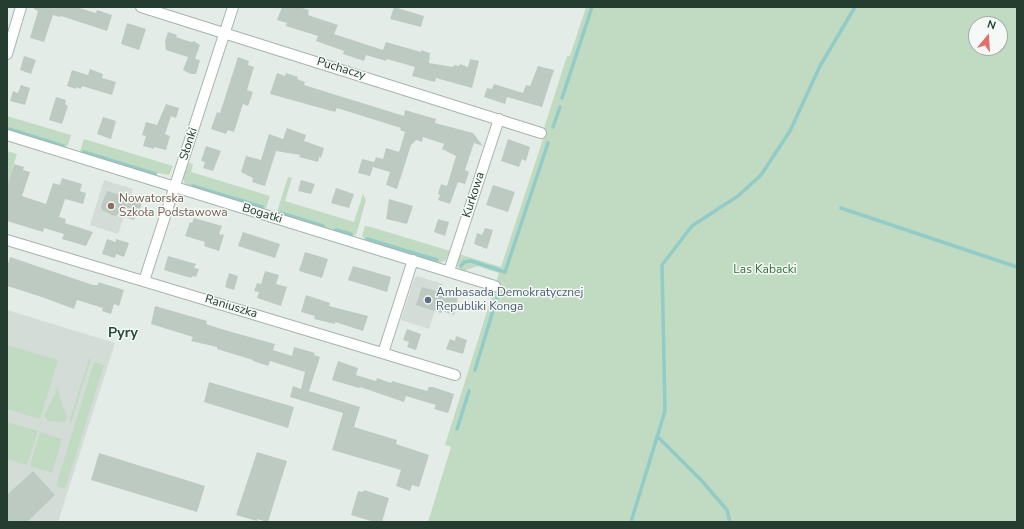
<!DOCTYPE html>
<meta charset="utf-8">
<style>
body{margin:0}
#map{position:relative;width:1024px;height:529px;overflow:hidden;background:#e4ece7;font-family:"Nunito Sans",sans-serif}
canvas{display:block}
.frame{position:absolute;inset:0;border:8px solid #253c31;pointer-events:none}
.north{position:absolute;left:968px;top:16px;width:40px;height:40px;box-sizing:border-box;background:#f5f9f6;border:1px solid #a2ada7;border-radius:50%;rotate:18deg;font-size:11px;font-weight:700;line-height:16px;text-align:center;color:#253c31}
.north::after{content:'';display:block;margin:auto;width:14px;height:18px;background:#e36f6b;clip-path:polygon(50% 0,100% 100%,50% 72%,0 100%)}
</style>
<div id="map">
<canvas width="1024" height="529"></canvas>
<div class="frame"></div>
<div class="north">N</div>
</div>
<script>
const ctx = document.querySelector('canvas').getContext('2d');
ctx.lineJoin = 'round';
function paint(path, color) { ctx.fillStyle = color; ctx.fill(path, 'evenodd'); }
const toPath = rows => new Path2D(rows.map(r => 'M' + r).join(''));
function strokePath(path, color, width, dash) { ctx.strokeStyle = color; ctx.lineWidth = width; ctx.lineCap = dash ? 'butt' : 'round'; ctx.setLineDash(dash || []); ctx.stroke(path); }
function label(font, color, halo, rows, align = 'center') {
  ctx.font = font + ' "Nunito Sans",sans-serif'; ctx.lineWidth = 3; ctx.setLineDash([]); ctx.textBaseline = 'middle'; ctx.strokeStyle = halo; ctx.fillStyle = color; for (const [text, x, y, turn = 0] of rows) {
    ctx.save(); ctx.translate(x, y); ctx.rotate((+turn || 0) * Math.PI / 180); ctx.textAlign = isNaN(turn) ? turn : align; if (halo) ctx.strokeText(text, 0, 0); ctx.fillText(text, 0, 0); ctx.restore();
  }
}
paint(toPath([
 [104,180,133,189,118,234,90,225],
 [417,276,443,284,429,329,401,320,414,279],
 [7,310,115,343,58,522,7,522]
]), '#d3dcd6');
paint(toPath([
 [586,7,1017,7,1017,522,428,522,451,447,445,445,499,273,477,266,464,271,460,270,457,265,459,254,501,267,542,142,545,125,567,56,570,56],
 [976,24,1000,24,1000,48,976,48],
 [7,116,71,135,68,145,65,148,7,131],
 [84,139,173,166,169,175,157,173,156,177,82,153,80,151],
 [7,151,17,154,7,186],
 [189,163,193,164,191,172,270,196,266,208,261,209,188,187,185,184,183,178],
 [288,177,292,178,285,201,354,222,363,194,366,200,356,235,351,237,279,214,277,212],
 [365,226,371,227,450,251,445,261,439,263,365,240,362,236],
 [7,345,58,360,40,419,7,409],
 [89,359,91,359,71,423,69,422],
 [94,362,104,365,65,489,56,486],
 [57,388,67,418,66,421,63,422,48,421,44,416,56,392,55,389],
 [7,422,38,431,27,465,7,459],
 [40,432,62,439,52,473,30,466]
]), '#c0dbc1');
strokePath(toPath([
 [562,98,592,7],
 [553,127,560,107],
 [9,129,63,146],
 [84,152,155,174],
 [193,186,262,207],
 [841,208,1017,267],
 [281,213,323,226],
 [336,230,351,234],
 [367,239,437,260],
 [461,266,464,262,471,261,505,272,548,143],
 [475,370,499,291],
 [457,429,469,391],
 [657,436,702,481,727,510,730,522],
 [631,522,665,411,662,265,692,226,738,196,761,175,790,131,820,66,855,7]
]), '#92cbc8', 3.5);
paint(toPath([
 [34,7,76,7,96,13,97,10,112,15,107,31,61,16,60,17,53,15,44,42,30,38,38,11,34,9],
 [282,7,299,7,309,10,308,15,338,25,334,34,383,50,386,42,421,52,421,50,430,53,429,63,453,67,454,65,459,66,460,64,468,67,470,59,479,61,472,88,436,78,435,82,412,76,415,67,387,59,386,61,366,55,364,61,343,54,344,51,316,41,318,36,286,26,287,23,277,20],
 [394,7,424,16,421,27,390,19],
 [127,23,146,29,139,50,121,44],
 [168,32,177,35,176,37,191,42,194,41,200,45,195,59,200,60,196,74,191,74,183,70,188,57,194,59,166,50,165,41],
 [24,56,36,60,31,74,20,70],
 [238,57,249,61,248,65,254,67,247,90,253,92,248,106,243,104,234,132,228,130,226,134,211,129,217,112,220,113],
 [538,66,554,70,542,107,507,97,505,104,484,97,487,88,492,89,494,84,523,93,526,85,530,86],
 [90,69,103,74,102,78,116,82,112,95,82,86,81,89,76,87,76,89,67,86,72,70,88,75],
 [277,73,285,76,286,73,298,77,297,79,305,82,304,85,404,116,405,110,436,119,435,123,473,133,483,146,474,143,465,170,469,172,465,184,458,182,450,204,438,200,440,195,438,194,441,184,447,186,456,156,442,149,444,144,423,137,422,142,416,140,411,145,397,189,386,185,390,172,373,167,370,176,358,173,362,159,374,162,376,157,383,159,386,148,399,152,405,132,400,130,401,128,337,108,335,112,270,94],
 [21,85,30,88,25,105,10,101,13,91,18,93],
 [56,97,66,100,65,104,68,106,62,124,49,120],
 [166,104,179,108,176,118,171,116,165,134,170,136,166,150,154,147,154,149,143,146,146,136,142,135,146,122,157,125],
 [103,117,116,121,111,139,97,134],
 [287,128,306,135,304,141,324,148,321,158,319,157,318,162,299,157,300,155,276,151,265,186,252,182,253,178,241,172,246,156,261,160,269,134,283,139],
 [508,139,530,147,526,161,522,159,519,167,501,161],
 [206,146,221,151,213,171,203,168,205,162,201,161],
 [14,164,24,167,23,170,30,172,22,196,46,204,53,183,60,185,62,178,82,184,80,191,86,193,83,204,65,199,59,217,66,219,65,223,93,232,86,246,62,239,64,234,44,228,43,232,7,221,7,186],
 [301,180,315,184,311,194,298,191],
 [493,185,515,192,508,212,486,205],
 [336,188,354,194,349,208,331,203],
 [107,191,117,194,120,193,143,200,138,215,136,215,134,220,117,215,114,216,102,210,101,206],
 [389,199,413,206,407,224,386,219],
 [194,218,222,226,219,234,224,235,219,251,204,246,205,242,185,236,190,222,192,223],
 [438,219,449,222,445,236,434,232],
 [485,228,493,230,487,249,474,244,477,233,482,235],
 [243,232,280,244,275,258,238,246],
 [107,239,116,242,116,239,129,243,124,257,116,254,115,258,102,254],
 [305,252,328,259,322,278,299,271],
 [168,256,196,264,194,268,199,269,196,277,192,276,191,278,164,270],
 [10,257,93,285,98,285,98,282,124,290,119,306,114,304,111,314,102,311,103,308,77,300,74,309,42,297,7,286,7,267],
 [353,266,391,277,387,292,348,280],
 [265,271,279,275,276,284,287,287,281,306,257,298,259,292,254,291,257,283,261,284],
 [229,273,238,276,234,290,225,287],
 [422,287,458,297,454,315,442,311,441,313,416,305],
 [306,295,330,303,329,306,368,316,363,331,335,322,335,324,314,319,315,316,301,312],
 [155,306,207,321,206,324,228,331,275,344,273,350,292,356,294,347,315,353,314,355,320,357,309,391,360,407,354,427,397,440,396,444,429,455,419,487,412,485,410,491,396,486,401,470,332,450,343,413,290,397,293,386,301,389,305,372,270,361,268,366,253,361,253,360,217,349,217,347,191,341,193,337,151,324],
 [407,329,421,334,416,350,407,347,409,342,403,340],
 [456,336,467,340,463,354,446,349,450,339,455,341],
 [338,361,358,368,356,375,376,381,377,378,391,383,392,381,427,391,429,387,433,387,454,394,450,408,448,413,434,409,436,405,406,396,404,402,360,387,359,388,332,380],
 [209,382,294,407,288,428,204,402],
 [257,452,287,461,268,522,257,519,257,521,236,515],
 [99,453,205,486,197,512,91,480],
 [33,471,55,495,27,522,7,522,7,495],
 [364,490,389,498,382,522,374,522,351,515,358,491,363,492]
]), '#bdcac2');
const street = toPath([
 [141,7,541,133],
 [7,54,21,7],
 [7,135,495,286],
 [7,240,455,375],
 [449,271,499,119],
 [144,281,233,7],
 [383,353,413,260]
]);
strokePath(street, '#a7b4ad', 12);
strokePath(street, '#fff', 10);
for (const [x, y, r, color] of [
 [111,206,4,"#8d6e63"],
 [428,300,4,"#5c6f8a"]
]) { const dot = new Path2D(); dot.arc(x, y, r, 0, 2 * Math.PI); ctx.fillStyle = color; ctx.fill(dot); strokePath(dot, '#f5f9f6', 1.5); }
label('12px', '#253c31', '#f5f9f6', [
 ["Puchaczy",341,69,17],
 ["Słonki",189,144,-72],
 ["Kurkowa",474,195,-72],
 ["Bogatki",262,214,17],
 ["Raniuszka",231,307,17]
]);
label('12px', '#785e54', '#f5f9f6', [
 ["Nowatorska",119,199],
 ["Szkoła Podstawowa",119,213]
], 'left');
label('12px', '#346e3e', '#f5f9f6', [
 ["Las Kabacki",765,270]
]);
label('12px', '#4e5e75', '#f5f9f6', [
 ["Ambasada Demokratycznej",436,293],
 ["Republiki Konga",436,307]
], 'left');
label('bold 14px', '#234c39', '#f5f9f6', [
 ["Pyry",123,334]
]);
</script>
